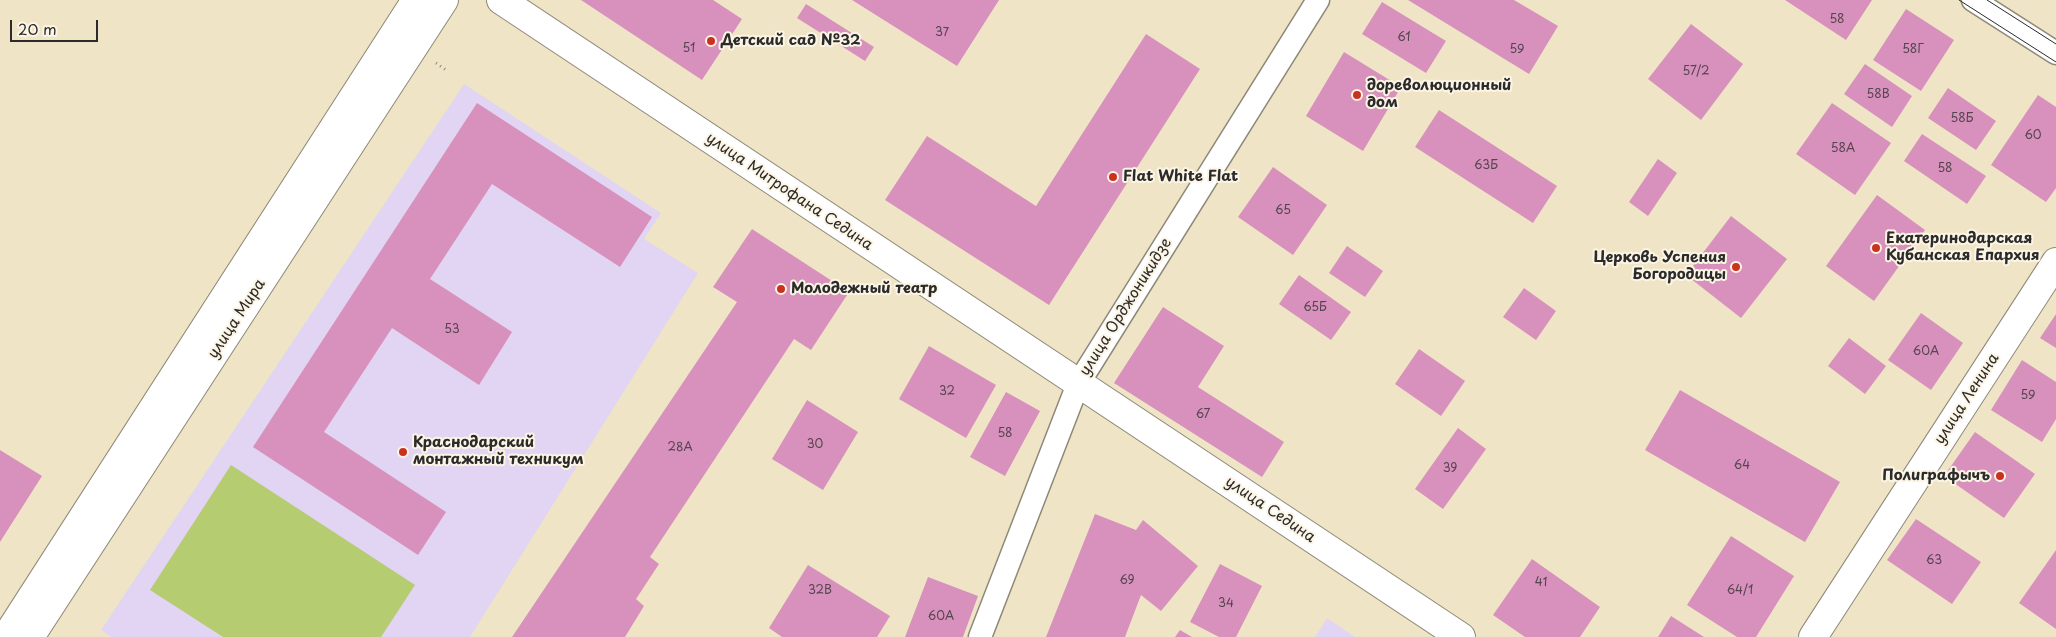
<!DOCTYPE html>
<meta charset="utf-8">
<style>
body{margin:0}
#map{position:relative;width:2056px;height:637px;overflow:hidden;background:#efe5c6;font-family:"Playpen Sans",sans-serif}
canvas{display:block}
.scale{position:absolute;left:10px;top:20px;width:88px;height:22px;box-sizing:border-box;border:2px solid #2b2b2b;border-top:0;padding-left:6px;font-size:15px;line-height:18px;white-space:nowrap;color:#2b2b2b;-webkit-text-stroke:4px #fcf5e5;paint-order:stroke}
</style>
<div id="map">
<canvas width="2056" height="637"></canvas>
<div class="scale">20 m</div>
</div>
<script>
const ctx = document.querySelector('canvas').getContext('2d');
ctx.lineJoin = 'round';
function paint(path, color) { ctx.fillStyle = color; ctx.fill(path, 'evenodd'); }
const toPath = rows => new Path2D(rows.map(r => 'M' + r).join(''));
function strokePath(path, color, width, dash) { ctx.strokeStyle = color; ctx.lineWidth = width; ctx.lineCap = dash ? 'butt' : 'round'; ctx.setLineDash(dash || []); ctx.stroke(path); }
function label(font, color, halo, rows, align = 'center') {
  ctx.font = font + ' "Playpen Sans",sans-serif'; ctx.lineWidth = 4; ctx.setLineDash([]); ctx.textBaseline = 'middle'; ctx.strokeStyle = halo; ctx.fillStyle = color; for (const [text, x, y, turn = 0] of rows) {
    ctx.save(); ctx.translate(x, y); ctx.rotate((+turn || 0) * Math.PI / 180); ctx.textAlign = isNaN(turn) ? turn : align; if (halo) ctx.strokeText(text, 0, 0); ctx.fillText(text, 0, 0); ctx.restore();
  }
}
paint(toPath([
 [464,84,661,213,644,239,698,273,470,637,111,637,101,630],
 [1327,618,1355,637,1315,637]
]), '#e2d4f3');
paint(toPath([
 [231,465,415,585,381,637,223,637,150,590]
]), '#b5cc71');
paint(toPath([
 [581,0,713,0,742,19,702,80],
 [852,0,999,0,957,66],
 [1408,0,1514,0,1558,26,1529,74],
 [1785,0,1872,0,1846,40],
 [1382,2,1446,41,1426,73,1362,34],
 [806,4,874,47,865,61,797,18],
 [1906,9,1954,40,1921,91,1873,60],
 [1691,24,1743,64,1701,120,1648,79],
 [1146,34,1200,69,1049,305,885,200,927,136,1036,206],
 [1344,52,1401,87,1363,151,1306,116],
 [1865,64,1912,96,1892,127,1844,94],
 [1948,88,1996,121,1976,150,1928,118],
 [2038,95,2056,107,2056,188,2046,202,1991,165],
 [477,103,652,217,620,267,492,184,430,279,512,332,479,385,392,328,324,432,446,512,418,555,253,447],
 [1832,103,1891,143,1855,195,1796,154],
 [1439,110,1557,186,1533,223,1415,147],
 [1922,134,1986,176,1967,204,1904,161],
 [1658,159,1677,173,1648,216,1629,202],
 [1273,167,1327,205,1293,255,1238,217],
 [1877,195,1925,230,1874,301,1826,266],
 [1731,216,1787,259,1741,318,1686,275],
 [752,229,849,292,811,350,794,339,650,557,659,564,636,599,644,606,625,637,512,637,737,302,713,287],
 [1347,246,1383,271,1365,297,1329,273],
 [1299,275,1351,312,1331,340,1279,304],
 [1524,288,1556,311,1536,340,1503,317],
 [1163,307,1224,346,1198,387,1284,442,1262,477,1114,383],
 [1921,313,1963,343,1931,390,1888,360],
 [2056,314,2056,348,2040,338],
 [1849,338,1886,366,1865,394,1828,366],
 [929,346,996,385,966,438,899,399],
 [1419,349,1465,381,1441,416,1395,384],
 [2022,360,2056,382,2056,419,2042,442,1991,410],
 [1680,390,1840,482,1805,542,1645,450],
 [1006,392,1040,411,1005,476,970,457],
 [807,400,858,432,823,490,772,459],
 [1458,428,1486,449,1443,509,1415,489],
 [1975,432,2035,474,2004,518,1944,476],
 [0,450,42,476,0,542],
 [1095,514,1136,530,1143,520,1198,566,1161,611,1141,595,1125,637,1046,637],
 [1916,519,1981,562,1952,604,1887,560],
 [1731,536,1794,576,1756,637,1737,637,1687,605],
 [2056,550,2056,629,2019,603],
 [1532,559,1600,607,1580,637,1525,637,1493,615],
 [1220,564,1262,586,1236,637,1219,637,1190,622],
 [808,565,890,616,877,637,782,637,769,628],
 [928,577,978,596,963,637,905,637],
 [1671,616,1704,637,1658,637],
 [1180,630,1192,637,1175,637]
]), '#d791bc');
const minor = toPath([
 [1973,0,2056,53],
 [980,637,1078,384,1318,0]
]);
const tertiary = toPath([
 [30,637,444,0]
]);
const secondary = toPath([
 [501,0,1461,637],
 [6,637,416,0],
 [1813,637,2056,262]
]);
strokePath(minor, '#8d8878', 25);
strokePath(tertiary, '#8d8878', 30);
strokePath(secondary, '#8d8878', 30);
strokePath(toPath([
 [436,63,446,70]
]), '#8d8878', 3, [1, 4]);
strokePath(minor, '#fff', 22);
strokePath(tertiary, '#fff', 28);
strokePath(secondary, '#fff', 28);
strokePath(toPath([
 [1959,0,2056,62],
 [1987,0,2056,44]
]), '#2b2b2b', 1);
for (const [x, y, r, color] of [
 [711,41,5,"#c8321e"],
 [1357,95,5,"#c8321e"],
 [1113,177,5,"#c8321e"],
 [1876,248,5,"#c8321e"],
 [1736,267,5,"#c8321e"],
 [781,289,5,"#c8321e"],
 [403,452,5,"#c8321e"],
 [2000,476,5,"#c8321e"]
]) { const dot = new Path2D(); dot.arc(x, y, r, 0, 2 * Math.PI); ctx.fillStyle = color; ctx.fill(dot); strokePath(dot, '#fcf5e5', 2); }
label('12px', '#56444f', null, [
 ["58",1837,20],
 ["37",942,33],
 ["61",1404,38],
 ["51",689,49],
 ["59",1517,50],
 ["58Г",1913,50],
 ["57/2",1696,72],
 ["58В",1878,95],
 ["58Б",1962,119],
 ["60",2033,136],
 ["58А",1843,149],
 ["63Б",1486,166],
 ["58",1945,169],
 ["65",1283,211],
 ["65Б",1315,308],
 ["53",452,330],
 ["60А",1926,352],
 ["32",947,392],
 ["59",2028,396],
 ["67",1203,415],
 ["58",1005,434],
 ["30",815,445],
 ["28А",680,448],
 ["64",1742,466],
 ["39",1450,469],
 ["63",1934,561],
 ["69",1127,581],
 ["41",1541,583],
 ["32В",820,591],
 ["64/1",1740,591],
 ["34",1226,604],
 ["60А",941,617]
]);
label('bold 15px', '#2b2b2b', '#fcf5e5', [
 ["Детский сад №32",721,41],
 ["дореволюционный",1367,86],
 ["дом",1367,103],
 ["Flat White Flat",1123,177],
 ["Екатеринодарская",1886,239],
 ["Кубанская Епархия",1886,256],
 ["Церковь Успения",1726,258,"right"],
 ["Богородицы",1726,275,"right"],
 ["Молодежный театр",791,289],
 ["Краснодарский",413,443],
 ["монтажный техникум",413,460],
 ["Полиграфычъ",1990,476,"right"]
], 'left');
label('15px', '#2b2b2b', '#fcf5e5', [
 ["улица Митрофана Седина",789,192,34],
 ["улица Орджоникидзе",1126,307,-58],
 ["улица Мира",237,319,-57],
 ["улица Ленина",1967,399,-57],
 ["улица Седина",1270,510,34]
]);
</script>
